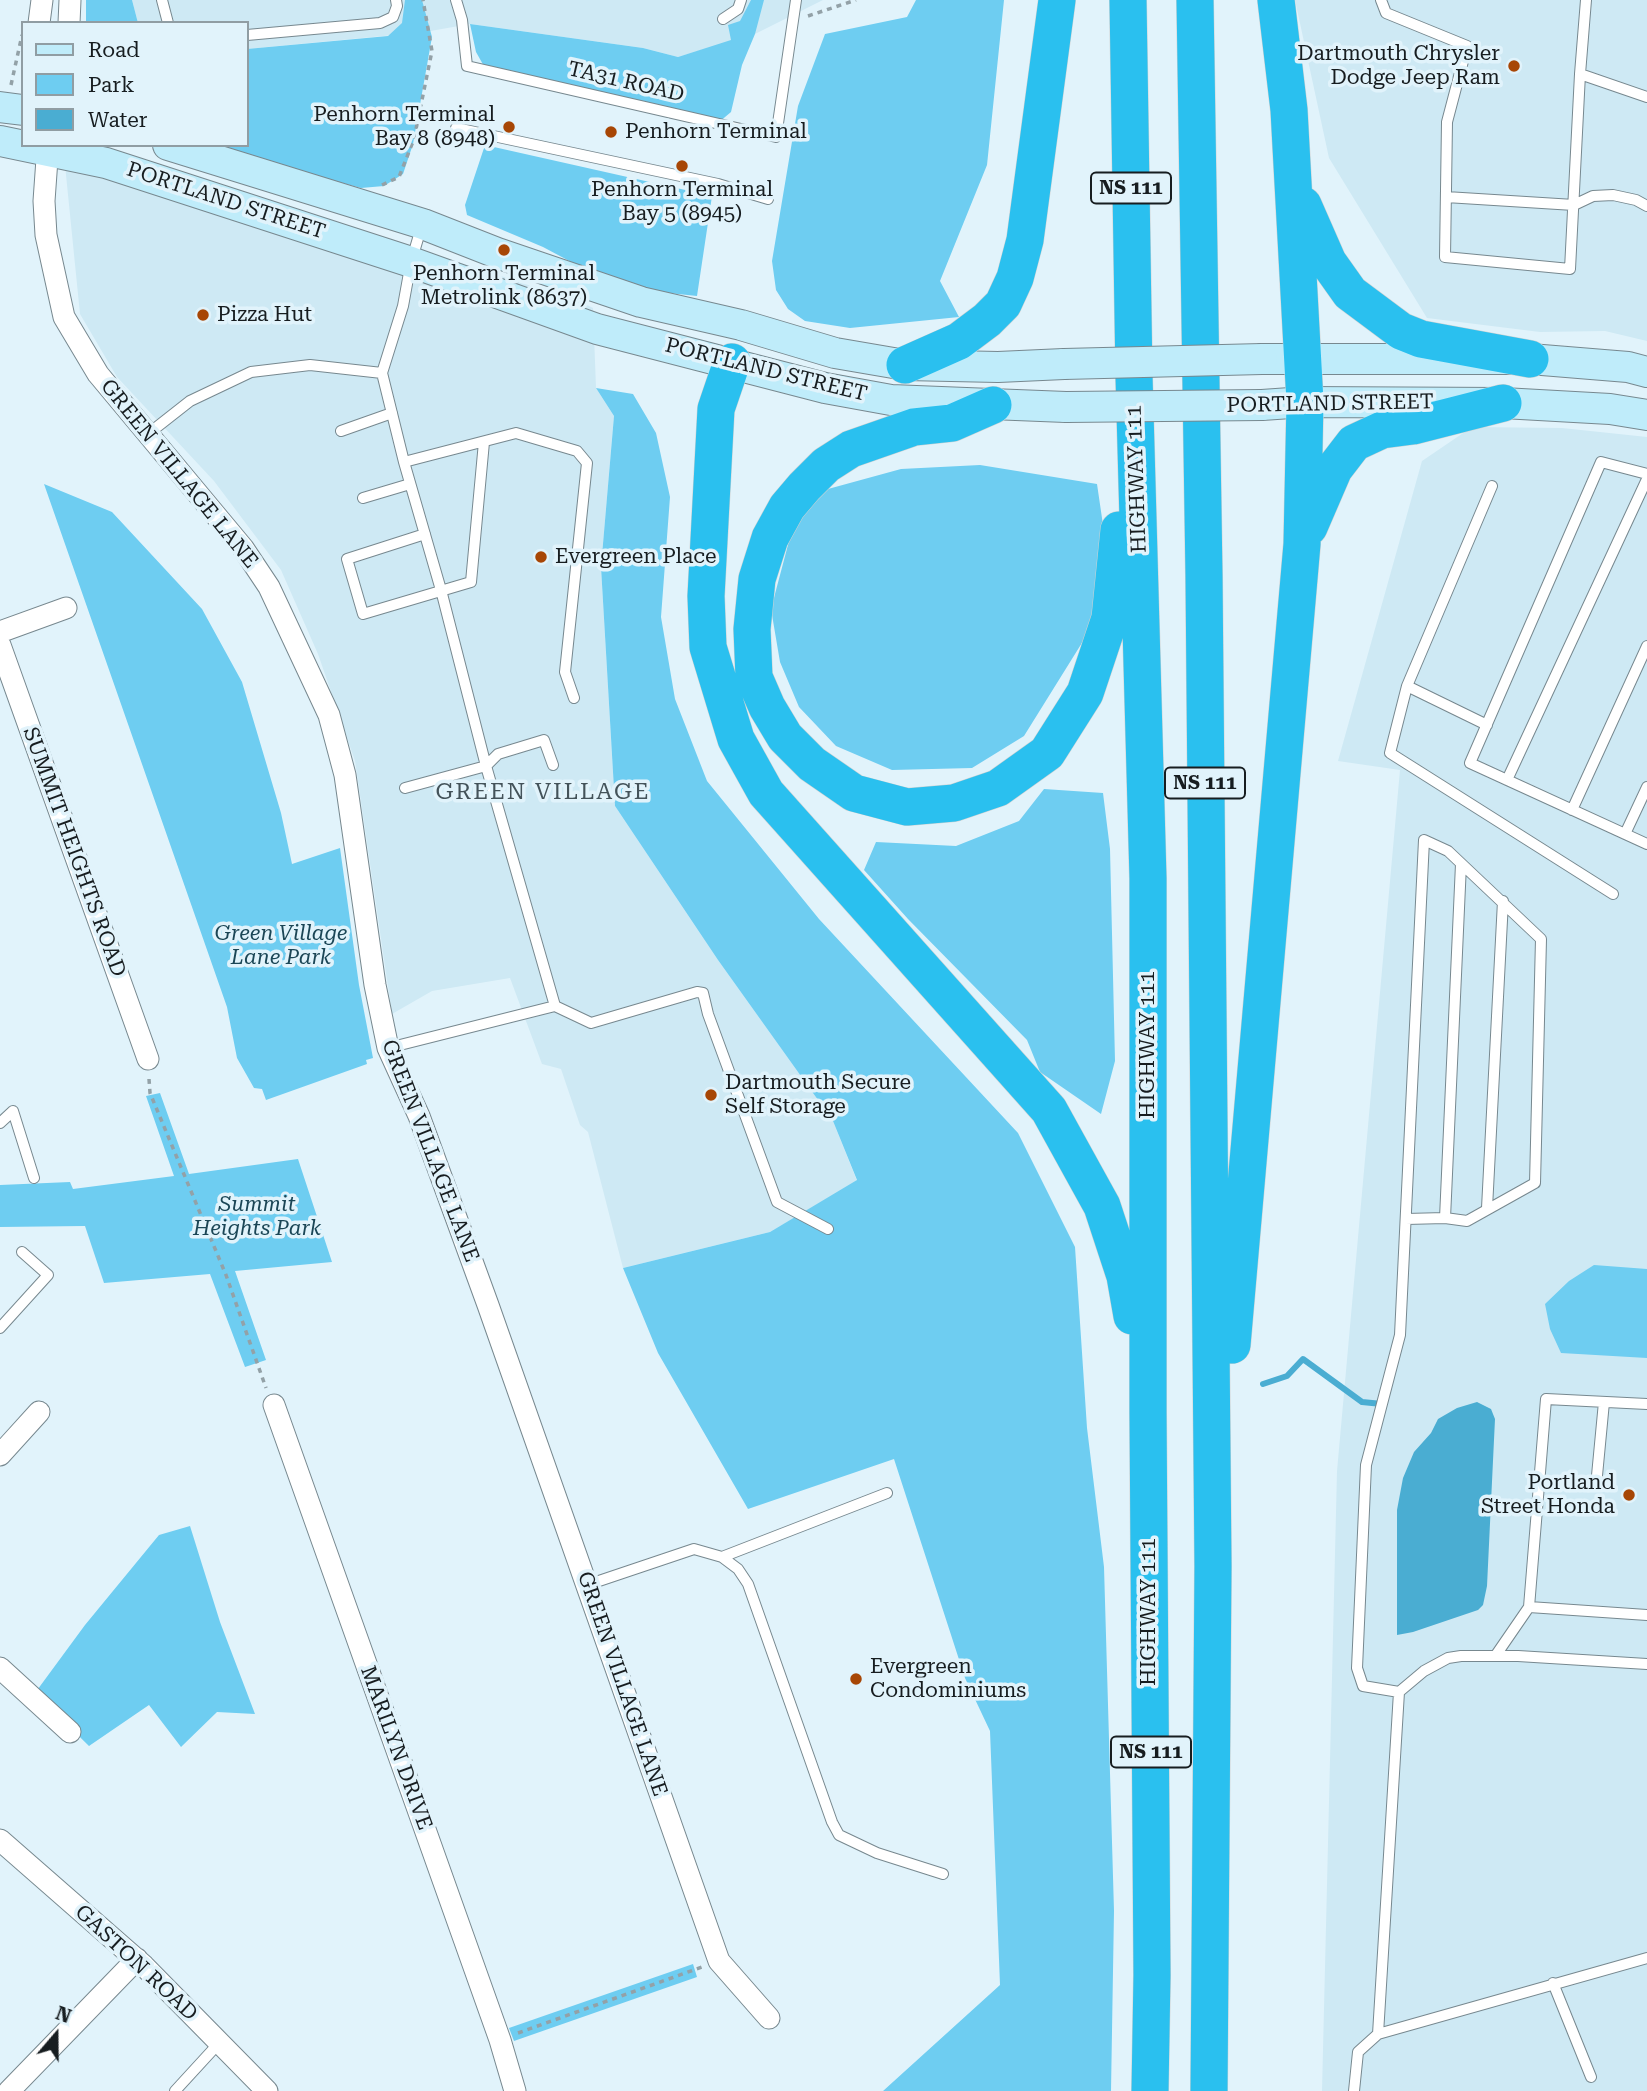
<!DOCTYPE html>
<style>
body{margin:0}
#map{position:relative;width:1647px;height:2091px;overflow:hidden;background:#e1f3fb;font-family:"Roboto Serif",serif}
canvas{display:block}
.legend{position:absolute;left:21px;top:21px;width:228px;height:126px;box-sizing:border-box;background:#e1f3fb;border:2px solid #909da3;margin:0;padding:9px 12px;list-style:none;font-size:21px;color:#171d20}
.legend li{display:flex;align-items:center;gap:14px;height:35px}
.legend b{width:35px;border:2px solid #909da3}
.north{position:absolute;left:21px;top:2000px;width:70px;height:70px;-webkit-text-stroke:5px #e1f3fb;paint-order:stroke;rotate:20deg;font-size:19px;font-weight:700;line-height:28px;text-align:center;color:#171d20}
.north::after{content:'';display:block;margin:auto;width:24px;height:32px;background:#171d20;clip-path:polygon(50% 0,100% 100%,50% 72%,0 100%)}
</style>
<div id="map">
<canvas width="1647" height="2091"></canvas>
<ul class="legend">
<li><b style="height:9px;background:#bfecfa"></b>Road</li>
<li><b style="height:19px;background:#6ecdf1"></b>Park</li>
<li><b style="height:19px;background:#4aadd2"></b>Water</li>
</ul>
<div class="north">N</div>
</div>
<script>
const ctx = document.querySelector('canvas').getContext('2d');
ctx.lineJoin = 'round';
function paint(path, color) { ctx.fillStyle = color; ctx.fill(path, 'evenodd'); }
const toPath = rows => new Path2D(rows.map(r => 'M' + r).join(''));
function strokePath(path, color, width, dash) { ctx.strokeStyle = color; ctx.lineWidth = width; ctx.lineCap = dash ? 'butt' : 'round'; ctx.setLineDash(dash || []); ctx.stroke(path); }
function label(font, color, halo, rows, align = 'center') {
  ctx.font = font + ' "Roboto Serif",serif'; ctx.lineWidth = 7; ctx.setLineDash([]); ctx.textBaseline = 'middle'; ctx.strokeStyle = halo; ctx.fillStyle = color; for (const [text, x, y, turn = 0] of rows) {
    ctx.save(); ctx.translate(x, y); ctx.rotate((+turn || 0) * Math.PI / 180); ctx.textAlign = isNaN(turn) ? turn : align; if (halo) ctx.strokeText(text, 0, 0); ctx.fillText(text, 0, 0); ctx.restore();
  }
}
paint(toPath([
 [132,0,823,0,755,34,678,57,643,48,470,24,425,32,247,49,247,23,138,23],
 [1295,0,1647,0,1647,341,1605,331,1540,332,1427,318,1329,158],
 [63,145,85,145,147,160,583,303,593,308,596,388,614,416,601,567,615,806,718,960,833,1121,857,1181,770,1232,623,1268,588,1132,580,1125,561,1069,542,1064,510,978,432,991,392,1014,355,761,318,654,281,570,214,481,117,377,80,314],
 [1472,427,1562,428,1647,437,1647,2091,1322,2091,1337,1471,1400,770,1338,761,1422,461]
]), '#cee9f4');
paint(toPath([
 [86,0,132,0,138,23,86,23],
 [405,0,422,0,432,37,413,144,403,174,384,186,361,188,281,166,220,145,247,145,247,49,388,36,402,23],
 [751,0,764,0,755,34,742,65,731,112,718,123,485,68,476,52,470,24,643,48,678,57,731,40,728,25,740,21],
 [916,0,1004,0,987,165,940,281,959,317,850,328,805,321,788,309,776,290,772,261,798,106,825,34,907,17],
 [485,145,712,196,697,296,659,292,590,272,543,247,467,215,465,205],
 [596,388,633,394,656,433,670,497,661,617,675,699,707,781,819,919,1018,1133,1075,1247,1087,1428,1104,1567,1114,1911,1111,2091,883,2091,1000,1985,990,1731,965,1678,894,1459,748,1509,658,1353,623,1268,770,1232,857,1180,833,1121,718,960,615,806,601,567,614,416],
 [980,465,1097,484,1113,593,1024,736,972,768,892,770,836,746,799,707,780,662,771,609,789,541,809,504,828,489,901,469],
 [44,484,112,512,202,609,242,682,281,813,292,864,340,848,359,985,373,1058,366,1060,367,1064,266,1100,262,1089,254,1088,237,1058,227,1007],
 [1044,789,1103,793,1110,849,1115,1061,1101,1114,1040,1072,1027,1040,908,919,864,870,876,842,956,846,1019,821],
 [160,1093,189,1174,298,1159,332,1262,235,1271,266,1360,245,1367,210,1274,104,1283,85,1226,0,1227,0,1185,70,1182,73,1189,174,1176,146,1096],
 [1594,1265,1647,1269,1647,1358,1561,1353,1550,1329,1545,1304,1569,1281],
 [190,1526,220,1622,255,1714,217,1712,181,1747,149,1705,89,1746,35,1693,85,1625,159,1535],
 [693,1964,697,1977,514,2041,509,2028]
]), '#6ecdf1');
paint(toPath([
 [1477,1402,1491,1409,1495,1419,1487,1586,1483,1605,1478,1610,1413,1632,1397,1635,1397,1510,1403,1478,1414,1452,1431,1433,1438,1419,1457,1408]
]), '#4aadd2');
strokePath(toPath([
 [1263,1384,1287,1376,1303,1359,1362,1402,1382,1404]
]), '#4aadd2', 6);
const service = toPath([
 [162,0,168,23],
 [456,0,462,20,467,66,776,137,796,0],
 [1381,0,1386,13,1467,46,1447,122,1445,257,1570,269,1580,74,1586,0],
 [723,19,738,9,741,0],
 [247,35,380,23,393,17,397,6,396,0],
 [1580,74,1647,97],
 [456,128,718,184,768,199],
 [1446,197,1574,205,1593,196,1613,195,1636,200,1647,206],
 [422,225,411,262,403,306,382,373,404,462,441,590,486,766,555,1006],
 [341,431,392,413],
 [148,434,190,401,251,372,310,365,382,373],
 [404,462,516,433,577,451,587,463,565,672,574,698],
 [1647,474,1601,462,1470,763,1647,844],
 [363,498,410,484],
 [425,534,347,559,363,614,471,582,484,442],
 [1407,686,1390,753,1613,894],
 [1487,725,1407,686,1492,486],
 [1507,780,1647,479],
 [405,788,486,766,498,754,544,740,553,765],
 [1572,810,1647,646],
 [1625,834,1647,787],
 [388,1048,555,1006,591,1023,697,992,703,993,708,1014,777,1202,828,1229],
 [0,1123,13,1111,34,1178],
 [1487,1208,1503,901],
 [1445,1218,1461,864],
 [0,1328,48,1275,22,1252],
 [1596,1486,1604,1402],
 [722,1557,887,1493],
 [587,1585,694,1549,722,1557,738,1569,748,1584,832,1822,839,1835,877,1853,943,1874],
 [1529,1607,1546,1399,1647,1404],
 [1496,1655,1529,1607,1647,1615],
 [1399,1692,1363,1686,1357,1668,1366,1465,1400,1335,1424,840,1448,851,1541,939,1535,1183,1467,1221,1445,1218,1406,1219],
 [1553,1983,1591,2077],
 [1378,2034,1399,1692,1424,1671,1448,1658,1461,1656,1518,1656,1647,1664],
 [175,2091,219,2043],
 [1354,2091,1358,2052,1378,2034,1647,1958]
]);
const minor = toPath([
 [39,23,42,0],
 [69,23,70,0],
 [48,145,44,201,46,235,64,317,98,374,243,548,269,587,329,715,345,775,375,985,388,1048,419,1116,488,1305,719,1961,769,2018],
 [0,632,66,608],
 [0,645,148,1059],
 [274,1405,500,2040,515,2091],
 [0,1455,39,1412],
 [0,1668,70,1732],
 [0,1840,144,1966,267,2091],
 [9,2091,137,1959]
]);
const secondary = toPath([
 [0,107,23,110],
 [0,141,106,163,411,262,597,329,825,388,891,400,1066,407],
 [168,145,423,224,497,253,641,302,741,325,835,353,905,365,998,367,1064,364],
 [1262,359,1530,359,1628,367,1647,372],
 [1262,405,1305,402,1503,403,1610,409,1647,415]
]);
const motorway = toPath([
 [1128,0,1134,376,1148,878,1148,1412,1152,1975,1150,2091],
 [1195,0,1204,575,1213,1566,1209,2091],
 [1303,205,1328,262,1350,293,1401,331,1421,339,1530,359],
 [732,362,716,409,706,596,708,647,736,739,766,793,1049,1110,1102,1206,1125,1276,1132,1316],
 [905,365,959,341,987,320,1003,304,1015,278,1025,240,1057,0],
 [993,405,952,423,914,427,851,449,826,465,804,487,787,507,770,538,757,579,752,629,754,677,767,707,785,737,812,764,854,793,907,807,954,803,998,788,1047,753,1085,693,1110,618,1119,530],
 [1309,527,1334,469,1354,443,1382,430,1413,426,1503,403],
 [1232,1345,1302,544,1305,402,1289,110,1276,0]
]);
strokePath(service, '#77888f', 12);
strokePath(minor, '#77888f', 23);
strokePath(secondary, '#77888f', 32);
strokePath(motorway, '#d1d2d2', 38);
strokePath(toPath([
 [808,16,856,0],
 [11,85,22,35],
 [382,185,399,177,414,139,432,51,423,0],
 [149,1079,150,1093,226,1275,266,1388],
 [518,2033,702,1967]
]), '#93a1a7', 3.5, [5, 5]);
strokePath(service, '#fff', 10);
strokePath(minor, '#fff', 21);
strokePath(secondary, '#bfecfa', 30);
strokePath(motorway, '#2ac0ef', 37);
const secondaryBridge = toPath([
 [1064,364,1262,359],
 [1066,407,1262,405]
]);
strokePath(secondaryBridge, '#77888f', 32, []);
strokePath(secondaryBridge, '#bfecfa', 30);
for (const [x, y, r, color] of [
 [1514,66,7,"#a74605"],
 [509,127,7,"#a74605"],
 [611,132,7,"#a74605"],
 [682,166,7,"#a74605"],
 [504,250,7,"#a74605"],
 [203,315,7,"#a74605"],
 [541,557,7,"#a74605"],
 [711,1095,7,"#a74605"],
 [1629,1495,7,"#a74605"],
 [856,1679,7,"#a74605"]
]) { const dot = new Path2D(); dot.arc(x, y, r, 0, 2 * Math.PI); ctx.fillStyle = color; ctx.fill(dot); strokePath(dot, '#e1f3fb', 2.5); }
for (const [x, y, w] of [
 [1131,188,80],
 [1205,783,80],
 [1151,1752,80]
]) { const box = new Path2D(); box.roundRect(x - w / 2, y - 15.5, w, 31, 5); ctx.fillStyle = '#e1f3fb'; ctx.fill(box); strokePath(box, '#171d20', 2); }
label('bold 19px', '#171d20', null, [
 ["NS 111",1131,188],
 ["NS 111",1205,783],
 ["NS 111",1151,1752]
]);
label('21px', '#171d20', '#e1f3fb', [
 ["Dartmouth Chrysler",1500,54,"right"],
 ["Dodge Jeep Ram",1500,78,"right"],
 ["Penhorn Terminal",495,115,"right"],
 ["Bay 8 (8948)",495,139,"right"],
 ["Penhorn Terminal",625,132],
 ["Penhorn Terminal",682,190,"center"],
 ["Bay 5 (8945)",682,214,"center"],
 ["Penhorn Terminal",504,274,"center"],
 ["Metrolink (8637)",504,298,"center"],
 ["Pizza Hut",217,315],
 ["Evergreen Place",555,557],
 ["Dartmouth Secure",725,1083],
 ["Self Storage",725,1107],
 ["Portland",1615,1483,"right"],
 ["Street Honda",1615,1507,"right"],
 ["Evergreen",870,1667],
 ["Condominiums",870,1691]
], 'left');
label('21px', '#171d20', '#e1f3fb', [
 ["TA31 ROAD",626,82,13],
 ["PORTLAND STREET",226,201,18],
 ["PORTLAND STREET",766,370,14],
 ["PORTLAND STREET",1330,404,-1],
 ["GREEN VILLAGE LANE",179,474,51],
 ["HIGHWAY 111",1137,479,-92],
 ["SUMMIT HEIGHTS ROAD",74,852,70],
 ["HIGHWAY 111",1148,1045,-90],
 ["GREEN VILLAGE LANE",430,1151,69],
 ["HIGHWAY 111",1149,1612,-90],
 ["GREEN VILLAGE LANE",622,1684,71],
 ["MARILYN DRIVE",396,1748,70],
 ["GASTON ROAD",136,1963,43]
]);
label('italic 21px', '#1b4656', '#e1f3fb', [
 ["Green Village",281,934],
 ["Lane Park",281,958],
 ["Summit",257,1205],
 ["Heights Park",257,1229]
]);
ctx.letterSpacing = '2px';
label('23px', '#44535a', '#e1f3fb', [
 ["GREEN VILLAGE",543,792]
]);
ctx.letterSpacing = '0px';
</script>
